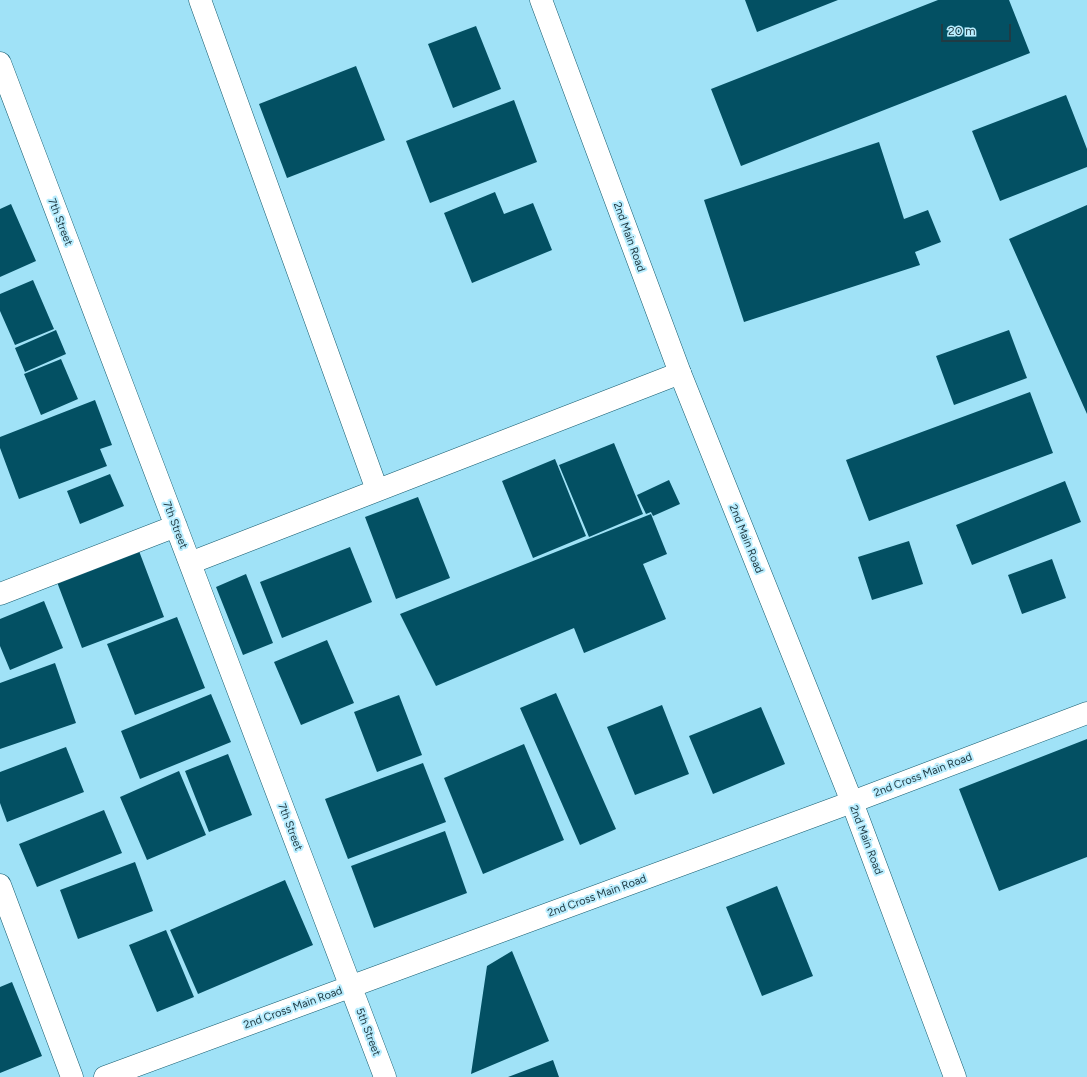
<!DOCTYPE html>
<style>
body{margin:0}
#map{position:relative;width:1087px;height:1077px;overflow:hidden;background:#a0e2f7;font-family:Figtree,sans-serif}
canvas{display:block}
.scale{position:absolute;left:941px;top:24px;width:70px;height:18px;box-sizing:border-box;border:2px solid #203b44;border-top:0;padding-left:5px;font-size:12px;line-height:14px;white-space:nowrap;color:#203b44;-webkit-text-stroke:3px #b9edfe;paint-order:stroke}
</style>
<div id="map">
<canvas width="1087" height="1077"></canvas>
<div class="scale">20 m</div>
</div>
<script>
const ctx = document.querySelector('canvas').getContext('2d');
ctx.lineJoin = 'round';
function paint(path, color) { ctx.fillStyle = color; ctx.fill(path, 'evenodd'); }
const toPath = rows => new Path2D(rows.map(r => 'M' + r).join(''));
function strokePath(path, color, width, dash) { ctx.strokeStyle = color; ctx.lineWidth = width; ctx.lineCap = dash ? 'butt' : 'round'; ctx.setLineDash(dash || []); ctx.stroke(path); }
function label(font, color, halo, rows, align = 'center') {
  ctx.font = font + ' Figtree,sans-serif'; ctx.lineWidth = 4; ctx.setLineDash([]); ctx.textBaseline = 'middle'; ctx.strokeStyle = halo; ctx.fillStyle = color; for (const [text, x, y, turn = 0] of rows) {
    ctx.save(); ctx.translate(x, y); ctx.rotate((+turn || 0) * Math.PI / 180); ctx.textAlign = isNaN(turn) ? turn : align; if (halo) ctx.strokeText(text, 0, 0); ctx.fillText(text, 0, 0); ctx.restore();
  }
}
paint(toPath([
 [745,0,838,0,757,32],
 [938,0,1009,0,1030,53,741,166,711,89],
 [476,26,501,89,453,108,428,44],
 [356,66,385,140,287,178,259,104],
 [1066,95,1087,149,1087,167,1000,201,972,131],
 [514,100,537,162,430,203,406,141],
 [879,142,904,219,928,210,941,242,915,252,920,265,744,322,704,200],
 [495,192,504,214,533,203,552,250,472,283,444,213],
 [11,204,36,261,0,277,0,209],
 [1087,205,1087,414,1009,239],
 [33,280,54,329,15,345,0,311,0,294],
 [56,330,66,354,25,372,15,348],
 [1009,330,1027,378,954,405,936,356],
 [61,359,78,399,41,415,24,374],
 [1030,392,1053,453,869,521,846,460],
 [95,400,112,445,100,449,107,466,19,499,0,448,0,437],
 [614,443,643,514,589,537,559,465],
 [555,459,586,536,533,558,502,481],
 [110,474,124,506,80,524,67,491],
 [669,480,680,504,653,516,651,512,646,514,637,495],
 [1065,481,1081,522,972,565,956,525],
 [418,497,450,578,396,599,365,517],
 [651,514,667,554,643,564,666,619,584,653,574,628,436,686,400,614],
 [909,541,923,584,872,600,858,557],
 [350,547,372,602,282,638,260,582],
 [139,551,164,617,82,648,57,582],
 [1052,559,1066,598,1022,614,1008,575],
 [246,574,273,643,243,655,216,587],
 [44,601,63,648,10,670,0,646,0,619],
 [177,617,205,688,135,715,107,644],
 [327,640,354,703,301,725,274,662],
 [55,663,76,723,0,749,0,683],
 [556,693,616,829,580,845,520,708],
 [211,694,231,742,140,779,121,731],
 [399,695,422,755,377,772,354,712],
 [662,705,689,774,635,795,607,727],
 [761,707,785,764,713,794,689,736],
 [1087,739,1087,857,999,891,959,789],
 [524,744,564,840,483,874,444,778],
 [66,747,84,792,7,822,0,803,0,772],
 [228,754,252,815,209,832,185,771],
 [423,763,446,822,348,859,325,799],
 [179,771,206,835,147,860,120,797],
 [104,810,122,853,37,887,19,844],
 [445,831,467,893,374,928,351,866],
 [135,862,153,911,78,939,60,890],
 [285,880,313,945,198,994,170,930],
 [777,886,813,976,762,996,726,907],
 [166,930,194,997,157,1012,129,945],
 [512,951,549,1041,471,1074,487,966],
 [12,982,42,1056,0,1073,0,987],
 [553,1060,559,1077,508,1077]
]), '#035063');
const minor = toPath([
 [200,0,377,490],
 [0,63,385,1077],
 [190,563,680,373],
 [0,594,176,526],
 [0,885,72,1077],
 [105,1077,852,802,1087,713]
]);
const major = toPath([
 [541,0,680,373,852,802,955,1077]
]);
strokePath(minor, '#165c6f', 23);
strokePath(major, '#165c6f', 23);
strokePath(minor, '#fff', 22);
strokePath(major, '#fff', 22);
label('11px', '#203b44', '#b9edfe', [
 ["7th Street",60,222,69],
 ["2nd Main Road",629,237,70],
 ["7th Street",175,525,69],
 ["2nd Main Road",746,539,68],
 ["2nd Cross Main Road",923,775,-21],
 ["7th Street",290,827,69],
 ["2nd Main Road",866,840,69],
 ["2nd Cross Main Road",597,896,-20],
 ["2nd Cross Main Road",293,1008,-20],
 ["5th Street",368,1032,69]
]);
</script>
